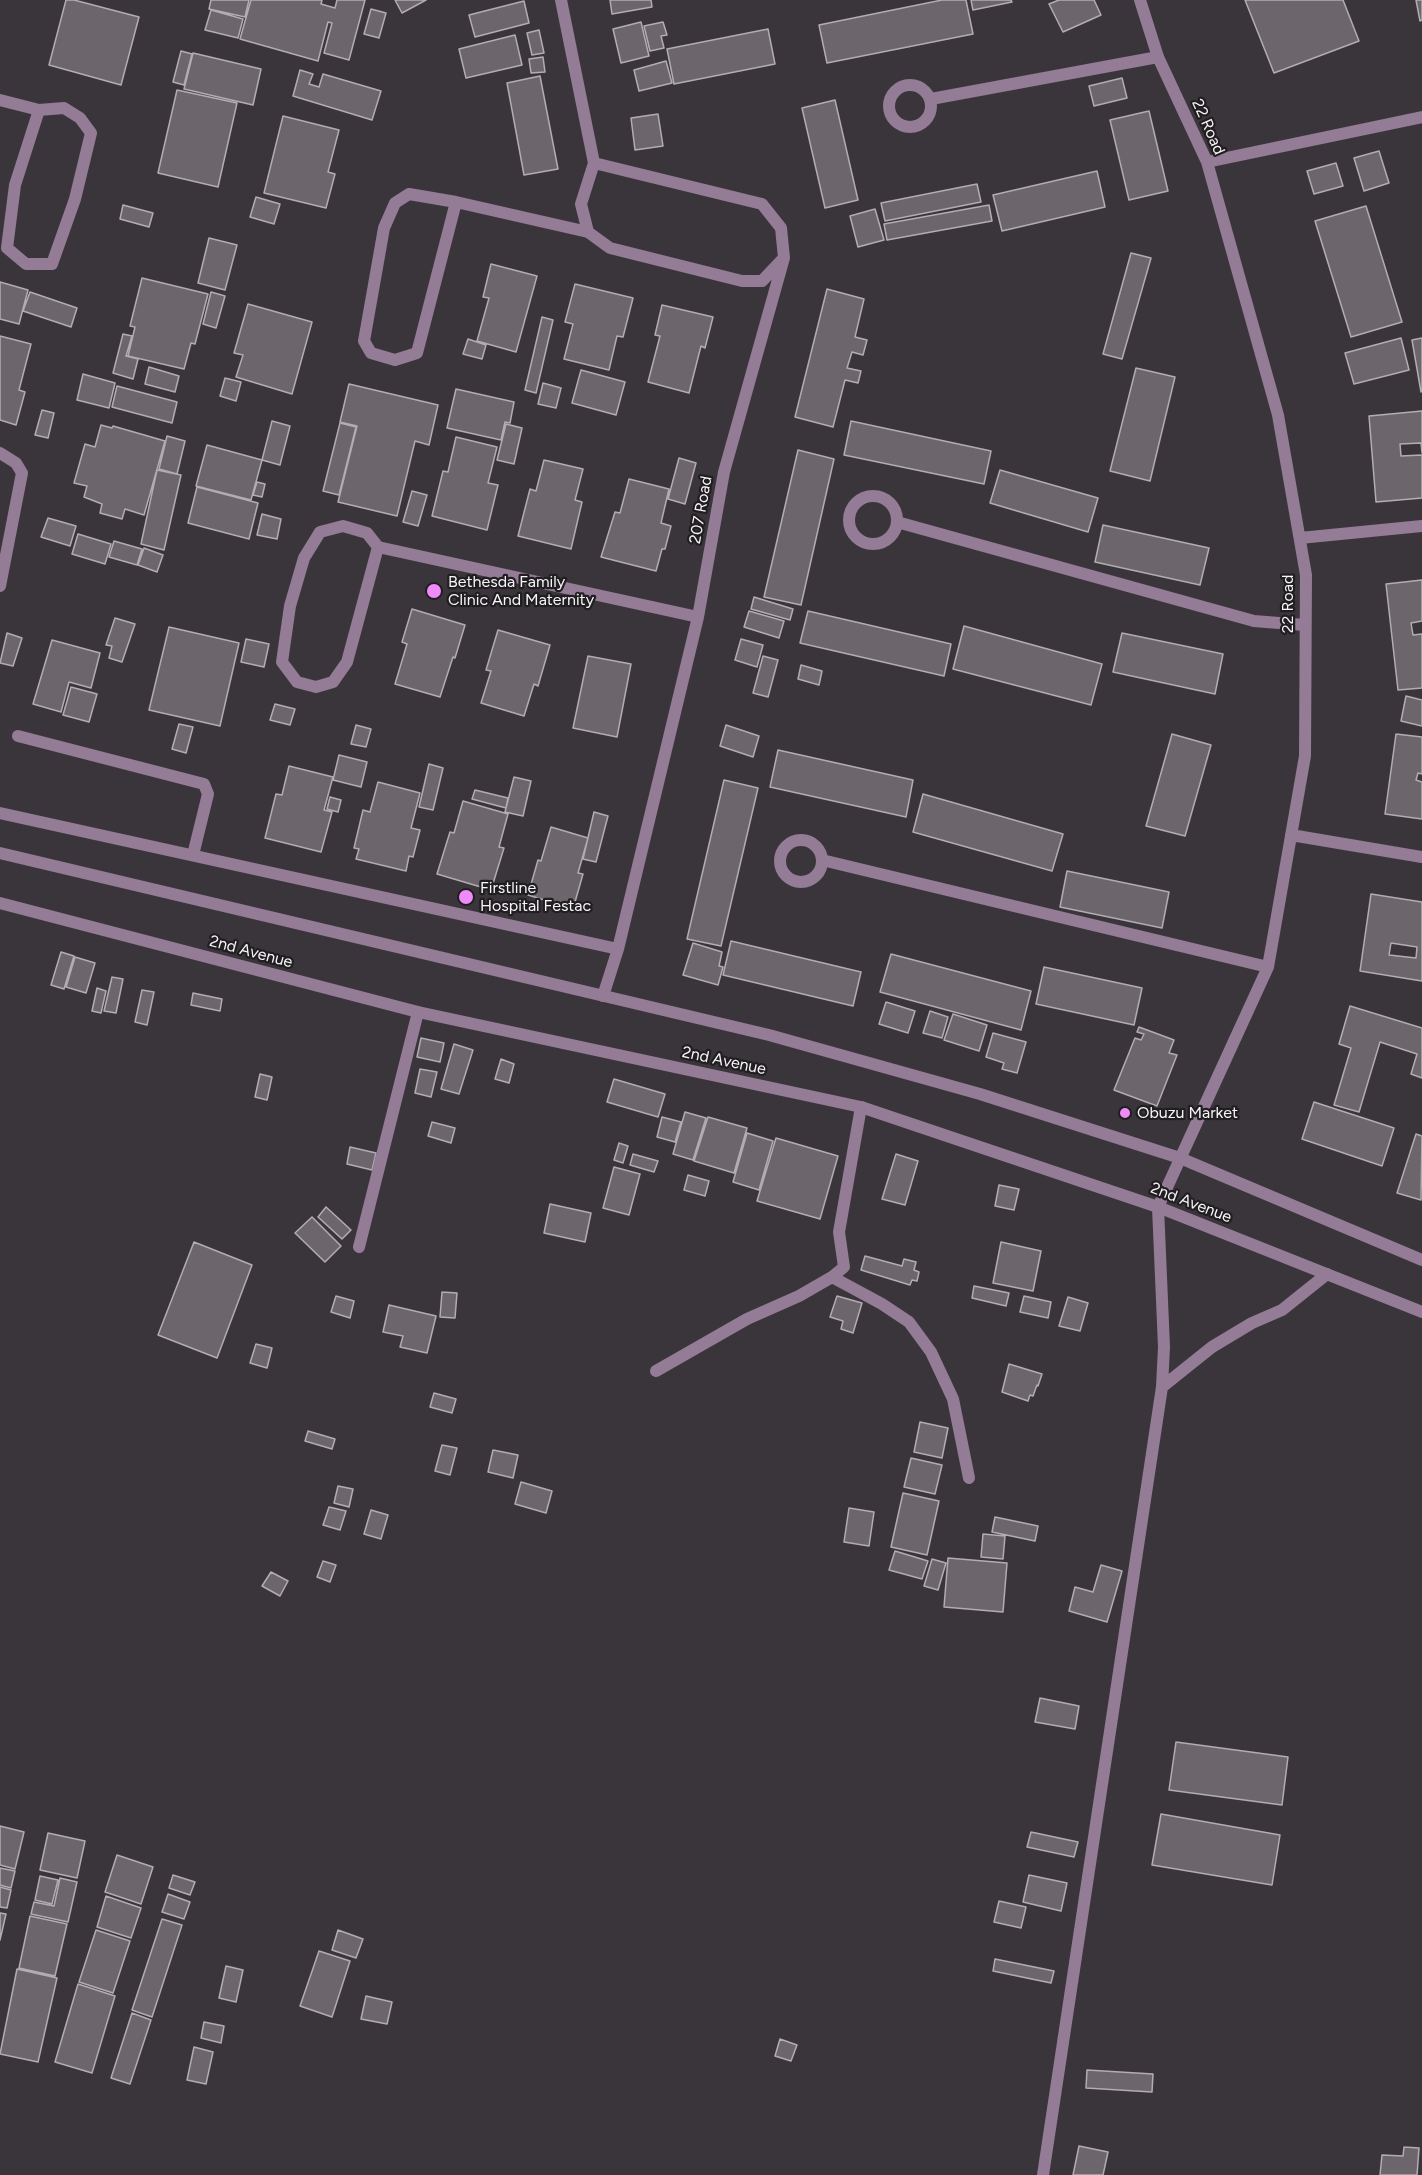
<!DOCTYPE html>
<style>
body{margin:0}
canvas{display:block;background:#3a353b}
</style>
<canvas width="1422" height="2175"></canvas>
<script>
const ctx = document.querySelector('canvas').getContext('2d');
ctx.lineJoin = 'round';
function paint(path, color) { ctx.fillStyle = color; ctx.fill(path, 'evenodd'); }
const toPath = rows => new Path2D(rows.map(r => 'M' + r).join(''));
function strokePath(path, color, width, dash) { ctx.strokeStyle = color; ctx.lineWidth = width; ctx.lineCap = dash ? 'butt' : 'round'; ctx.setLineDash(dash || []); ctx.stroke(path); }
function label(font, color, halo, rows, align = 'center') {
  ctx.font = font + ' Figtree,sans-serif'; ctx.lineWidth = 4.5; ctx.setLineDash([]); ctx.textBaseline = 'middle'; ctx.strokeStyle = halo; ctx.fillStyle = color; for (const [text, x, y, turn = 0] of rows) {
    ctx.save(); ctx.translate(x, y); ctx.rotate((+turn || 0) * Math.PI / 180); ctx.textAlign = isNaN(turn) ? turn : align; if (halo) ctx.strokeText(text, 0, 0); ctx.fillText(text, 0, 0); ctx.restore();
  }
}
const building = toPath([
 [66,0,74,0,139,17,121,85,49,65,66,0],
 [211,0,249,0,245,17,209,9,211,0],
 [251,0,322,0,321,4,335,8,337,0,365,0,349,60,324,53,332,23,328,22,318,61,240,39,251,0],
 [395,0,426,0,402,13,395,0],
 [610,0,651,0,652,7,612,14,610,0],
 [942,0,966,0,973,34,827,63,819,25,942,0],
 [971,0,1011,0,1012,2,973,10,971,0],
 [1059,0,1094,0,1101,15,1063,32,1049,4,1059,0],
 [1245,0,1343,0,1359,41,1274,73,1245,0],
 [1416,0,1422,0,1422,20,1420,21,1416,0],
 [524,1,529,23,475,37,469,15,524,1],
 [371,9,386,13,379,38,364,34,371,9],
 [211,10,243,19,238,38,205,30,211,10],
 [641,22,649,56,621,63,613,29,641,22],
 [663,22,667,35,661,36,664,48,650,51,644,26,663,22],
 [768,29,775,64,674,84,667,49,768,29],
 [539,30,544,53,532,55,527,33,539,30],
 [515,35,522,65,466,78,459,49,515,35],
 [181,51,192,54,184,85,173,82,181,51],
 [193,53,261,69,253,105,184,89,193,53],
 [543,57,545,72,531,73,529,59,543,57],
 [666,61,672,83,639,91,634,70,666,61],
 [300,70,313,74,309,84,319,87,323,74,381,91,372,120,293,96,300,70],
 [540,76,558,169,524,175,507,83,540,76],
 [1122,78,1127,98,1094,106,1089,86,1122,78],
 [177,90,237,103,218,187,158,173,177,90],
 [835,100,858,200,825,208,802,108,835,100],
 [1149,111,1168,191,1129,200,1110,120,1149,111],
 [658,114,663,146,635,150,631,118,658,114],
 [283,116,339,130,328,172,335,174,326,208,264,193,283,116],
 [1379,151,1389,183,1364,191,1354,158,1379,151],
 [1336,163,1343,186,1314,194,1307,171,1336,163],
 [1097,171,1105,207,1002,231,993,195,1097,171],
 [977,184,981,202,885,221,881,203,977,184],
 [256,197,280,204,274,224,250,217,256,197],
 [123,205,153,213,149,227,120,219,123,205],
 [989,205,992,221,887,240,884,224,989,205],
 [1366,206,1402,322,1351,337,1315,221,1366,206],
 [875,209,884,240,858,247,850,216,875,209],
 [209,238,237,245,225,290,198,283,209,238],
 [1131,253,1151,258,1122,359,1103,354,1131,253],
 [491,264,537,276,516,352,477,341,489,298,483,297,491,264],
 [142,278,208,294,195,344,191,343,184,369,128,356,135,327,130,326,142,278],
 [0,282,28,290,19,324,0,319,0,282],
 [575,284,633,298,623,337,617,336,609,370,564,359,573,324,565,322,575,284],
 [827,289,864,299,855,337,867,340,863,355,852,352,847,368,861,371,858,383,845,380,833,427,795,417,827,289],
 [30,292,77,308,71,327,23,311,30,292],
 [211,292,225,296,216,328,203,324,211,292],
 [248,304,312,322,292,394,236,377,243,355,234,353,248,304],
 [662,305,713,317,705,348,701,346,689,393,648,382,660,336,655,335,662,305],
 [542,317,553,320,536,393,525,390,542,317],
 [123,334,132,336,126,356,138,359,133,379,113,373,123,334],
 [0,336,31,344,19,390,25,392,16,425,0,420,0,336],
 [1401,338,1409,370,1354,384,1345,353,1401,338],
 [1422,338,1422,391,1421,392,1412,340,1422,338],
 [468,339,486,345,482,359,463,354,468,339],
 [149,367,179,376,175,392,145,384,149,367],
 [1136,368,1175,377,1150,481,1110,471,1136,368],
 [581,370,625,382,616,415,572,403,581,370],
 [83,374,115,383,109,408,77,400,83,374],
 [225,378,241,382,236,401,220,396,225,378],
 [543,383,561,388,556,408,538,404,543,383],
 [349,384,438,405,429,445,415,441,397,516,338,502,357,426,340,422,349,384],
 [117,386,177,402,172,423,112,407,117,386],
 [456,389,514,402,510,423,505,422,501,440,447,428,456,389],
 [42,410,54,413,48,438,35,435,42,410],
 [1422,411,1422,453,1421,443,1400,444,1401,456,1422,455,1422,498,1376,502,1369,416,1422,411],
 [272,421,290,426,280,465,262,460,272,421],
 [851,421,991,451,984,484,844,455,851,421],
 [340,423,356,427,339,495,323,491,340,423],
 [506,424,522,428,514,464,497,460,506,424],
 [101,425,112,428,113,426,165,441,144,515,125,509,122,519,100,513,102,504,84,497,87,486,74,483,85,444,95,447,101,425],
 [167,436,185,441,177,474,159,469,167,436],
 [456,437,497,447,488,483,498,485,487,530,432,516,443,471,448,472,456,437],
 [207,445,262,460,251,500,196,486,207,445],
 [798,450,834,459,801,605,764,597,798,450],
 [679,458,696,463,685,504,668,499,679,458],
 [544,460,583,469,575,500,582,502,571,549,518,536,530,489,536,491,544,460],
 [157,470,181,475,164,550,141,544,157,470],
 [1000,470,1098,498,1088,532,990,503,1000,470],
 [629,479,669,489,661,523,671,526,665,549,662,549,656,571,601,557,615,512,620,513,629,479],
 [257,482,265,484,262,497,253,495,257,482],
 [197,487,258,503,249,539,188,523,197,487],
 [412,491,427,495,418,526,403,522,412,491],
 [262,514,281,519,277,539,257,535,262,514],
 [48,518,76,526,70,546,41,537,48,518],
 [1103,525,1209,548,1200,585,1095,562,1103,525],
 [78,534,111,544,105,564,72,554,78,534],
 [114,541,142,549,137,565,109,557,114,541],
 [144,548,163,555,157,572,138,565,144,548],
 [1422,580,1422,621,1411,623,1413,635,1422,634,1422,688,1398,690,1386,584,1422,580],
 [754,597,793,609,790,620,751,609,754,597],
 [412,609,465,625,455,658,453,657,440,697,395,684,407,644,402,642,412,609],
 [749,611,784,621,779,638,744,627,749,611],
 [808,611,951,644,944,676,800,643,808,611],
 [115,618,135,624,122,662,109,658,112,646,106,645,115,618],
 [964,626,1102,664,1091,705,953,669,964,626],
 [169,627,239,643,220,726,149,710,169,627],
 [498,630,550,645,538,686,534,684,524,716,481,703,491,671,486,670,498,630],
 [7,633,22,638,13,666,0,663,7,633],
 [1122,633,1223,654,1215,694,1113,672,1122,633],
 [246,639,269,644,264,667,241,662,246,639],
 [741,639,763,645,757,667,735,660,741,639],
 [52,640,100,653,91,688,69,682,61,712,33,704,52,640],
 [588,656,631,664,617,737,573,728,588,656],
 [763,656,778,660,768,697,753,693,763,656],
 [801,665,822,671,819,685,798,679,801,665],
 [71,687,97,694,89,722,63,715,71,687],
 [1406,696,1422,700,1422,726,1401,721,1406,696],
 [275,704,295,709,290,725,270,720,275,704],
 [179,724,193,727,186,753,172,749,179,724],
 [356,725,371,729,366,747,351,744,356,725],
 [726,725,759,736,753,757,720,746,726,725],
 [1172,734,1211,745,1185,836,1146,826,1172,734],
 [1396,734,1422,737,1422,774,1418,773,1416,780,1422,782,1422,819,1385,814,1396,734],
 [778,750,913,780,906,817,770,787,778,750],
 [339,755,367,762,361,787,333,780,339,755],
 [429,764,443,768,433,810,419,807,429,764],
 [289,766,333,777,324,810,332,812,321,852,265,838,276,794,282,795,289,766],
 [514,777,531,781,523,816,505,812,514,777],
 [724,780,758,788,721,946,687,939,724,780],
 [378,782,420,793,411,828,420,830,413,857,409,856,406,871,356,859,359,849,354,848,363,810,370,812,378,782],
 [475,790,508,798,506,808,472,799,475,790],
 [923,794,1063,834,1052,871,913,832,923,794],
 [330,797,341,800,338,812,327,809,330,797],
 [463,801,508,814,499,847,504,848,491,890,437,874,450,832,454,833,463,801],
 [594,812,608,816,596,862,583,859,594,812],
 [551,827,588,838,578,873,583,874,573,909,528,895,538,860,541,861,551,827],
 [1067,871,1169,892,1162,928,1060,907,1067,871],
 [1371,894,1422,902,1422,981,1360,971,1371,894],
 [1391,943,1417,947,1416,958,1389,955,1391,943],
 [731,941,861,972,853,1006,723,975,731,941],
 [693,943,722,952,719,966,723,967,718,985,683,975,693,943],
 [61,952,74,956,64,989,51,985,61,952],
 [891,954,1031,991,1021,1030,880,992,891,954],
 [75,957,95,963,86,993,66,987,75,957],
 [1044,967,1142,988,1134,1025,1036,1004,1044,967],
 [112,977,123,979,116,1013,104,1011,112,977],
 [97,988,106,991,101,1013,92,1011,97,988],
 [142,990,154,992,147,1025,135,1022,142,990],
 [193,993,222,999,220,1011,191,1005,193,993],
 [886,1002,915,1011,908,1033,879,1024,886,1002],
 [1350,1006,1422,1028,1422,1078,1411,1074,1417,1054,1380,1042,1359,1112,1334,1105,1351,1048,1339,1044,1350,1006],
 [930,1011,948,1017,942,1038,923,1033,930,1011],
 [953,1014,987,1025,979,1051,944,1040,953,1014],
 [1139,1027,1174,1040,1169,1053,1177,1055,1157,1106,1114,1090,1135,1038,1141,1040,1144,1034,1137,1032,1139,1027],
 [993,1033,1026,1042,1017,1073,1002,1069,1004,1063,986,1057,993,1033],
 [421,1038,444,1043,440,1062,417,1057,421,1038],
 [454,1044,473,1050,459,1094,441,1089,454,1044],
 [501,1059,514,1064,509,1083,495,1079,501,1059],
 [420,1069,437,1072,431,1097,415,1093,420,1069],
 [260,1074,272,1077,267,1100,255,1097,260,1074],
 [614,1079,665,1094,658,1117,607,1102,614,1079],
 [1314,1102,1394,1128,1382,1166,1302,1139,1314,1102],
 [685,1112,706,1118,693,1160,673,1154,685,1112],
 [662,1117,681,1122,675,1142,657,1137,662,1117],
 [708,1117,747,1128,734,1173,694,1161,708,1117],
 [432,1122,455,1128,451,1143,428,1136,432,1122],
 [747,1133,773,1141,759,1190,733,1182,747,1133],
 [1416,1134,1422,1136,1421,1200,1397,1193,1416,1134],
 [776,1138,838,1156,820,1219,757,1201,776,1138],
 [619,1143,628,1146,623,1163,614,1160,619,1143],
 [350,1147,376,1153,372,1170,347,1164,350,1147],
 [633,1154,658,1161,654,1172,630,1165,633,1154],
 [896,1154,918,1161,905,1205,882,1199,896,1154],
 [614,1167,640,1174,629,1215,603,1208,614,1167],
 [688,1175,709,1181,705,1196,684,1190,688,1175],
 [999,1185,1019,1189,1014,1210,995,1206,999,1185],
 [550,1204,591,1213,585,1242,544,1233,550,1204],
 [326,1207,351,1230,342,1239,318,1217,326,1207],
 [312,1217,341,1246,325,1262,295,1233,312,1217],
 [194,1242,252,1265,217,1358,158,1335,194,1242],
 [1001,1242,1041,1251,1033,1291,993,1283,1001,1242],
 [865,1256,902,1266,904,1259,916,1262,914,1270,919,1272,917,1281,912,1280,910,1285,861,1270,865,1256],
 [974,1286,1009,1293,1006,1306,972,1298,974,1286],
 [442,1292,457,1293,455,1318,440,1317,442,1292],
 [336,1296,354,1301,350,1318,331,1312,336,1296],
 [837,1296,862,1303,853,1333,841,1329,843,1321,830,1317,837,1296],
 [1024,1296,1051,1302,1048,1318,1020,1312,1024,1296],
 [1068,1297,1088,1303,1080,1331,1059,1326,1068,1297],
 [389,1305,436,1316,427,1353,400,1347,403,1336,383,1332,389,1305],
 [256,1344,272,1348,267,1368,250,1363,256,1344],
 [1009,1364,1042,1374,1038,1386,1037,1385,1033,1396,1030,1395,1028,1401,1002,1392,1009,1364],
 [434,1393,456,1399,452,1413,430,1407,434,1393],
 [920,1422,948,1428,942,1458,914,1452,920,1422],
 [308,1431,335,1439,332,1449,305,1441,308,1431],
 [442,1445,457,1448,450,1475,435,1471,442,1445],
 [493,1450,518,1455,513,1478,488,1472,493,1450],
 [911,1458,942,1465,935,1494,904,1487,911,1458],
 [521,1482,552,1491,546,1513,515,1504,521,1482],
 [338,1486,353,1489,349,1507,334,1503,338,1486],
 [903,1493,939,1501,927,1555,891,1547,903,1493],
 [329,1507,346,1511,340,1530,323,1525,329,1507],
 [849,1508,874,1512,869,1546,844,1542,849,1508],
 [371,1510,388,1515,381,1539,364,1534,371,1510],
 [995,1517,1038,1526,1035,1541,992,1532,995,1517],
 [983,1534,1005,1536,1003,1559,981,1557,983,1534],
 [895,1551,928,1561,922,1579,889,1570,895,1551],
 [948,1558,1007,1563,1003,1612,944,1607,948,1558],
 [932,1559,946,1563,938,1590,924,1586,932,1559],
 [323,1561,336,1565,330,1582,317,1577,323,1561],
 [1101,1565,1122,1571,1107,1622,1069,1611,1075,1587,1093,1592,1101,1565],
 [271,1572,288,1581,280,1596,262,1586,271,1572],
 [1040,1698,1079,1706,1075,1729,1035,1722,1040,1698],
 [1176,1742,1288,1757,1282,1805,1169,1790,1176,1742],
 [1161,1814,1280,1835,1272,1885,1152,1865,1161,1814],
 [0,1826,24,1832,15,1869,0,1865,0,1826],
 [1031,1832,1078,1842,1074,1857,1027,1847,1031,1832],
 [48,1833,85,1841,77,1878,40,1870,48,1833],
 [117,1855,153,1867,141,1904,105,1892,117,1855],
 [0,1868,15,1871,11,1888,0,1885,0,1868],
 [173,1875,195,1882,190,1895,169,1888,173,1875],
 [1029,1875,1067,1883,1061,1911,1023,1902,1029,1875],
 [40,1876,58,1880,52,1904,35,1900,40,1876],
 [60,1878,77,1882,68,1922,31,1914,34,1902,54,1906,60,1878],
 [0,1887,11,1890,7,1908,0,1907,0,1887],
 [168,1894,190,1902,184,1919,162,1912,168,1894],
 [106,1896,141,1908,131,1938,97,1927,106,1896],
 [999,1901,1026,1907,1021,1928,994,1922,999,1901],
 [0,1913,6,1914,0,1940,0,1913],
 [30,1916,67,1924,55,1976,19,1968,30,1916],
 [162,1919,182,1925,152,2017,132,2010,162,1919],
 [96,1930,130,1941,113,1993,79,1982,96,1930],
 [338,1930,363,1939,356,1958,332,1950,338,1930],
 [319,1951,350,1961,332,2017,300,2006,319,1951],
 [995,1959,1054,1971,1051,1983,993,1971,995,1959],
 [226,1966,243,1970,236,2002,219,1998,226,1966],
 [17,1969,57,1978,38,2062,0,2054,17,1969],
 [78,1984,115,1996,92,2073,55,2062,78,1984],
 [366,1996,392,2002,387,2024,361,2019,366,1996],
 [132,2013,151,2020,130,2084,111,2078,132,2013],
 [204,2022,224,2026,221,2043,201,2038,204,2022],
 [780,2039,797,2045,791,2061,775,2056,780,2039],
 [194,2047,213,2052,206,2084,187,2080,194,2047],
 [1087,2070,1153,2074,1152,2092,1086,2088,1087,2070],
 [1079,2146,1108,2152,1103,2175,1073,2175,1079,2146],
 [1404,2147,1419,2148,1417,2175,1380,2175,1382,2155,1403,2156,1404,2147]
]);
paint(building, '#6c666c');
strokePath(building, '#b2acb3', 1.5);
strokePath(toPath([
 '889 106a21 21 0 1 1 42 0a21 21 0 1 1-42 0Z',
 [931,99,1158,57],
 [18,736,204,784,208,794,193,855],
 [832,1277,882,1304,909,1322,931,1352,953,1399,969,1478],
 [656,1371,747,1319,799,1296,832,1277,844,1267,839,1232,861,1107]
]), '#947b96', 12);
strokePath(toPath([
 [561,0,594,163,581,204,588,232,610,248,742,281,762,281,783,259],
 [0,100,39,110,64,108,80,118,91,133,75,199,52,264,26,264,7,248,15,185,39,110],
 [1207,162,1422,117],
 [594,163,762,204,781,228,784,258,724,472,698,617,618,949,603,996],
 [456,202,417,353,395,360,371,353,364,341,384,228,395,203,409,194,456,202,588,232],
 [0,453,16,463,22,473,0,586],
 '849 520a24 24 0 1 1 48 0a24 24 0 1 1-48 0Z',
 [897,522,1254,621,1304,625],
 [1300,538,1422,526],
 [378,547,347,662,333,682,316,687,297,682,282,662,290,606,304,558,320,532,343,526,367,533,378,547,698,617],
 [0,813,618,949],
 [1291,835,1422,857],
 '780 861a21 21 0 1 1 42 0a21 21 0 1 1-42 0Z',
 [822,860,1268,967],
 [359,1247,418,1012],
 [1162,1387,1212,1347,1252,1323,1282,1310,1327,1274],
 [1043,2175,1162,1387,1164,1347,1158,1207,1268,967,1305,756,1306,575,1278,415,1207,162,1158,57,1140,0]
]), '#947b96', 12);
strokePath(toPath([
 [0,853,769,1035,980,1094,1180,1158,1422,1260],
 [0,903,418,1012,861,1107,1158,1207,1422,1312]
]), '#947b96', 12);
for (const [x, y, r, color] of [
 [434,591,8,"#ee8bf8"],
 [466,897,8,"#ee8bf8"],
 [1125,1113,6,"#ee8bf8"]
]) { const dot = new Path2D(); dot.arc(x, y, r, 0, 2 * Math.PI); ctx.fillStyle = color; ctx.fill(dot); strokePath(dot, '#201e20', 2); }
label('16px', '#f7f4f7', '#201e20', [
 ["22 Road",1208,127,66],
 ["207 Road",701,510,-80],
 ["22 Road",1288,604,-90],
 ["2nd Avenue",251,952,15],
 ["2nd Avenue",724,1061,12],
 ["2nd Avenue",1191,1203,21]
]);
label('16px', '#f7f4f7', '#201e20', [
 ["Bethesda Family",448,582],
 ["Clinic And Maternity",448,600],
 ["Firstline",480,888],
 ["Hospital Festac",480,906],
 ["Obuzu Market",1137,1113]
], 'left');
</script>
